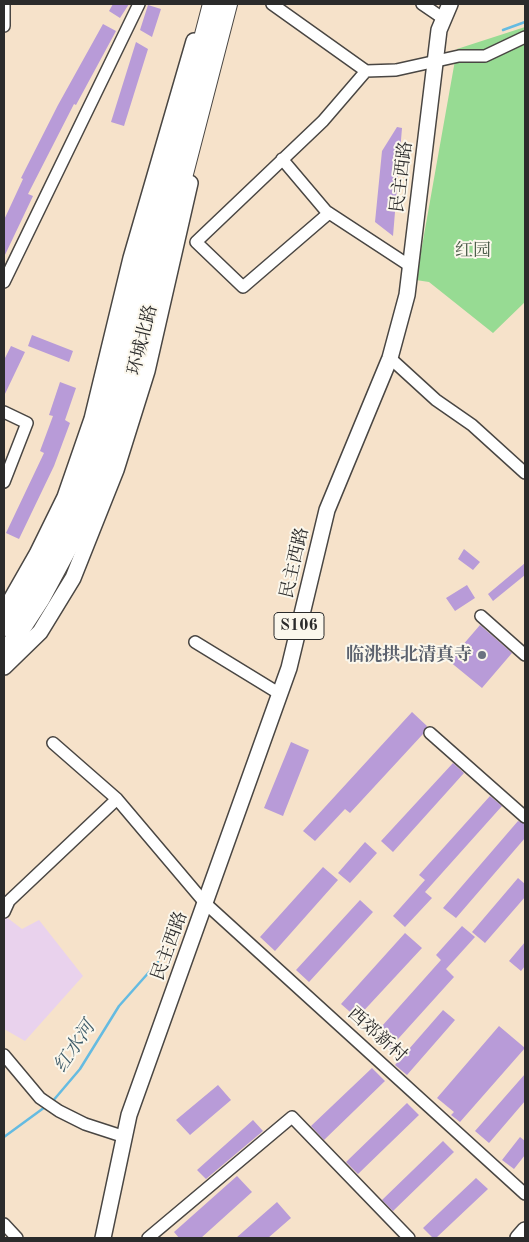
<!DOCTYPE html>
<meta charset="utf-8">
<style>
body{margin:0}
#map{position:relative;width:529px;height:1242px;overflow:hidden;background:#f6e2ca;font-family:"Old Standard TT",serif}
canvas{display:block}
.frame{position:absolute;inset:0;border:5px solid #2b2b2b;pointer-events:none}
</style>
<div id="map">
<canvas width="529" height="1242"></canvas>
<div class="frame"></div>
</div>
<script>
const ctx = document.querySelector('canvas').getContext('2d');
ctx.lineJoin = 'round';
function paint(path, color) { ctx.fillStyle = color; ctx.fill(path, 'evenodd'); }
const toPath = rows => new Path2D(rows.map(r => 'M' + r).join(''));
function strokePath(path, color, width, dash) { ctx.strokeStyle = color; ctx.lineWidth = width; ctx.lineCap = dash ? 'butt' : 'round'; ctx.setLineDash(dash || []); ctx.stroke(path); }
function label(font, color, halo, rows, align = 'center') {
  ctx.font = font + ' "Old Standard TT","Noto Serif SC",serif'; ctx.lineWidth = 4; ctx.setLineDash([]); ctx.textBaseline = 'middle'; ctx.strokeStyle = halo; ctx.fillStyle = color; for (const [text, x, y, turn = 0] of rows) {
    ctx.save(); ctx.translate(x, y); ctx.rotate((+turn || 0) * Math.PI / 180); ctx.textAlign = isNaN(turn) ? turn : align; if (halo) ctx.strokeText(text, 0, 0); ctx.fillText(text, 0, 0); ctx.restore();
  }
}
paint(toPath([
 [5,916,22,929,39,920,83,976,25,1041,4,1029]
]), '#e9d2ed');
paint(toPath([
 [525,27,525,302,493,333,429,282,416,280,457,49]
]), '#97db93');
strokePath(toPath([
 [503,30,525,22],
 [52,1102,80,1069,119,1006,158,962],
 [4,1137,45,1107]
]), '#65bbe1', 2.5);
paint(toPath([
 [113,4,129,4,120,18,109,11],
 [148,5,161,9,152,37,140,30],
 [103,24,116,31,76,105,74,104,28,194,33,196,4,257,4,220,23,179,21,178,58,105],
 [136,42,148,49,124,126,111,122],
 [397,127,402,128,393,236,375,222,382,151],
 [32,335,73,351,69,362,28,346],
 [11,346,25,352,4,396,4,360],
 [60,382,76,388,65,420,70,423,54,466,19,539,6,533,44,453,40,451,53,416,49,415],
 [464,549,480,562,473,570,458,559],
 [525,563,525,575,493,601,488,594],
 [467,585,475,598,455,611,446,598],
 [480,625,512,653,482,688,449,661],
 [412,712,427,726,423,734,350,813,345,809,315,841,303,831],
 [291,742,309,750,283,816,264,808],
 [453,763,464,773,393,852,381,841],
 [490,796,502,806,425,892,432,898,405,927,393,916,425,880,419,875],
 [518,821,525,824,525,838,456,918,443,908],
 [365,842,377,853,350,883,338,873],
 [323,867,338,880,275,951,260,937],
 [518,878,525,884,525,897,485,943,472,932],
 [360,900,373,912,309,982,296,970],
 [462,926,475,937,446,969,454,977,389,1049,374,1035,441,960,436,955],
 [405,933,422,948,357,1018,341,1004],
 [525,942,525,966,521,971,509,961],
 [443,1010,455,1020,407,1075,395,1065],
 [499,1026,525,1048,460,1122,451,1115,454,1112,437,1098],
 [372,1068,385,1081,324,1140,311,1126],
 [525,1074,525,1101,489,1143,475,1131],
 [218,1085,231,1100,190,1135,176,1120],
 [407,1103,419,1115,358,1174,346,1162],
 [253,1120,263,1131,206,1179,197,1170],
 [520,1137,525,1141,525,1155,514,1169,502,1160],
 [443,1141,454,1152,393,1211,382,1200],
 [237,1176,252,1192,201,1238,179,1238,174,1232],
 [476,1178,488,1189,436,1238,433,1238,423,1228],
 [277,1202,291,1218,268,1238,236,1238]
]), '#b89bd8');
const minor = toPath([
 [272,4,366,71,396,70,459,56,485,56,525,37],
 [422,4,444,19],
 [4,5,4,26],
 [282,159,326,211,410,266],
 [329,213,243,287,196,242,323,121,366,71],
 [4,282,139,4],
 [390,358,436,400,472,425,525,473],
 [4,412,27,423,4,482],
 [481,616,525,655],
 [195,642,280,694],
 [430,733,525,817],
 [53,743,117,799,205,903,525,1194],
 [4,912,9,901,117,799],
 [4,1055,40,1098,59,1111,85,1124,125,1137],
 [4,1224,17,1238],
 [148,1238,292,1117,409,1238]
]);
const major = toPath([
 [4,612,37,554,65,497,92,419,131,258,194,41],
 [4,667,40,632,73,578,116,470,147,371,190,183],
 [103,1238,129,1115,289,668,327,510,390,358,407,295,439,30,450,4],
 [518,1238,525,1230]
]);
const highway = toPath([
 [4,627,28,591,69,514,110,410,165,185,212,4],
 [4,655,41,598,85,516,124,418,180,189,228,4]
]);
strokePath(minor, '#494643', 14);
strokePath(major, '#494643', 18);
strokePath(highway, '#494643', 20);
strokePath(minor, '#fff', 11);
strokePath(major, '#fff', 15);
strokePath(highway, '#fff', 18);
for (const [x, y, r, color] of [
 [482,655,5,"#6b7280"]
]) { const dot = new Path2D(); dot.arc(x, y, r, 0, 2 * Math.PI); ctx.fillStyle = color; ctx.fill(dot); strokePath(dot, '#fbf7ec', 2); }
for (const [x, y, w] of [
 [299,626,50]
]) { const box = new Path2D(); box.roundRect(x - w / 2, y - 13.5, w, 27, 4); ctx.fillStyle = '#fbf7ec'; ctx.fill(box); strokePath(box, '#2b2b2b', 1); }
label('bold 16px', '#2b2b2b', null, [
 ["S106",299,626]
]);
label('18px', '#2b2b2b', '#fbf7ec', [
 ["民主西路",402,177,-83],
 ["环城北路",143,340,-76],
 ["民主西路",295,563,-77],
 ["民主西路",170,946,-70],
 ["西郊新村",377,1035,42]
]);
label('18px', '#465745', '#fbf7ec', [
 ["红园",473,251]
]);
label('bold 18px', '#5b616d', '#fbf7ec', [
 ["临洮拱北清真寺",472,655]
], 'right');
label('italic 19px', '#3f5d6b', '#fbf7ec', [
 ["红水河",75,1047,-56]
]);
</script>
